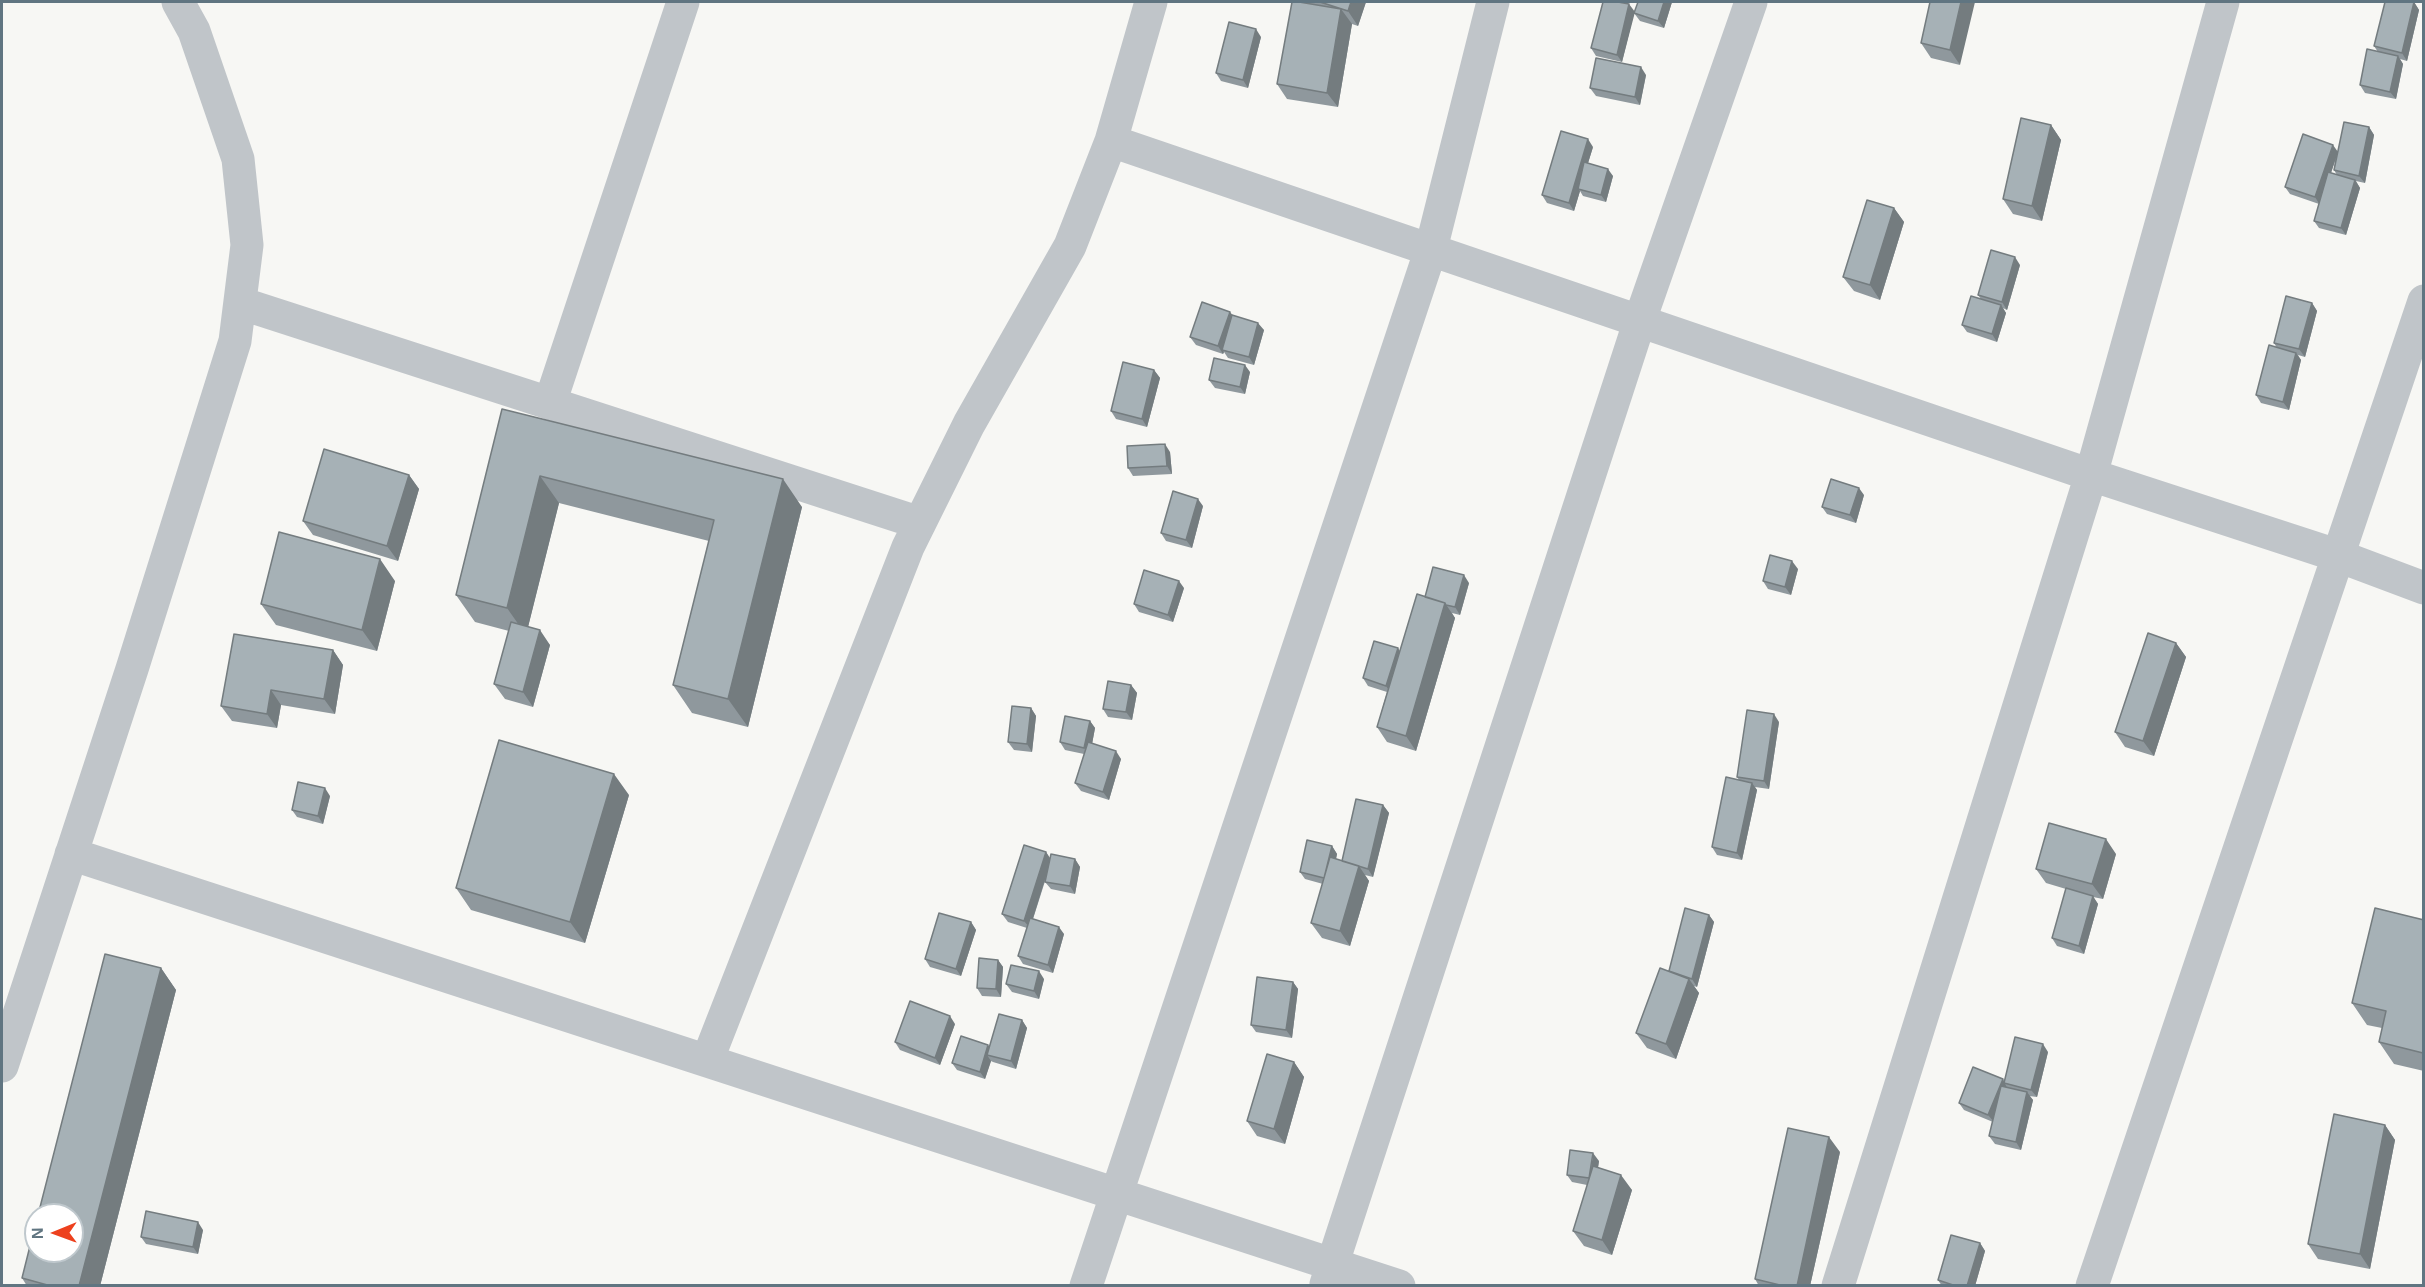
<!DOCTYPE html>
<style>
body{margin:0}
#map{position:relative;width:2425px;height:1287px;overflow:hidden;background:#f7f7f4;font-family:Arial,sans-serif}
canvas{display:block}
.frame{position:absolute;inset:0;border:3px solid #607581;pointer-events:none}
.north{position:absolute;left:24px;top:1203px;width:60px;height:60px;box-sizing:border-box;background:#fff;border:2px solid #bfc8cd;border-radius:50%;rotate:269deg;font-size:16px;font-weight:700;line-height:24px;text-align:center;color:#607581}
.north::after{content:'';display:block;margin:auto;width:21px;height:27px;background:#ed411e;clip-path:polygon(50% 0,100% 100%,50% 72%,0 100%)}
</style>
<div id="map">
<canvas width="2425" height="1287"></canvas>
<div class="frame"></div>
<div class="north">N</div>
</div>
<script>
const ctx = document.querySelector('canvas').getContext('2d');
ctx.lineJoin = 'round';
const toPath = rows => new Path2D(rows.map(r => 'M' + r).join(''));
function strokePath(path, color, width, dash) { ctx.strokeStyle = color; ctx.lineWidth = width; ctx.lineCap = dash ? 'butt' : 'round'; ctx.setLineDash(dash || []); ctx.stroke(path); }
function paint(path, color) { ctx.fillStyle = color; ctx.fill(path, 'evenodd'); }
strokePath(toPath([
 [1111,141,2091,475,2336,555,2424,588],
 [240,303,920,523],
 [550,403,683,2],
 [71,854,1399,1286],
 [707,1061,908,547,969,424,1070,246,1111,141,1151,2],
 [2,1066,132,669,235,341,247,245,238,159,194,31,178,2],
 [1326,1284,1640,320,1751,2],
 [1086,1286,1431,249,1493,2],
 [1838,1286,2091,475,2223,2],
 [2092,1286,2424,301]
]), '#c0c5c9', 33);
paint(toPath([
 [1305,2,1366,2,1358,26,1352,24,1338,107,1287,99,1277,84,1306,3],
 [1672,2,1664,28,1640,21,1634,13,1622,62,1596,56,1591,48,1635,12],
 [1930,2,1960,65,1931,58,1921,43],
 [2414,2,2419,10,2407,61,2400,59,2403,64,2396,99,2365,93,2360,85,2378,52,2374,46],
 [1261,37,1248,88,1221,81,1216,73],
 [1646,75,1640,105,1596,96,1590,88],
 [2051,125,2061,140,2042,221,2013,214,2003,199],
 [2369,127,2374,135,2365,183,2356,181,2360,188,2346,235,2319,228,2314,221,2319,204,2290,194,2285,187,2338,151],
 [2335,161,2334,170,2337,175,2331,173],
 [1593,147,1588,163,1613,176,1606,202,1583,196,1580,191,1574,211,1547,203,1542,195],
 [1894,208,1904,222,1880,300,1854,291,1843,277],
 [2020,265,2007,310,2003,308,2006,313,1997,342,1967,332,1962,325,1981,299,1978,295],
 [2312,303,2317,311,2305,357,2298,355,2301,360,2289,410,2261,403,2256,395,2277,348,2274,343],
 [1233,316,1264,330,1254,365,1228,358,1224,352,1223,354,1196,345,1190,337],
 [1154,370,1160,378,1147,427,1116,419,1111,411],
 [1250,372,1245,394,1215,388,1209,380],
 [502,409,802,507,748,727,692,713,673,685,709,541,559,503,528,627,550,645,533,707,505,699,494,684,509,631,475,622,456,595],
 [1170,452,1172,474,1133,476,1128,468],
 [409,475,419,489,398,561,313,535,303,521],
 [1864,495,1856,523,1827,514,1822,507],
 [1203,506,1192,548,1166,541,1161,533],
 [1798,569,1791,595,1768,589,1763,581],
 [395,581,377,651,276,625,261,604],
 [1469,583,1460,615,1452,613,1455,618,1416,751,1387,742,1377,727,1387,692,1368,686,1363,678,1400,651,1425,597],
 [1184,588,1173,622,1139,612,1134,604],
 [2176,643,2186,657,2154,756,2125,747,2115,732],
 [333,650,343,665,335,714,281,705,277,728,232,721,221,706],
 [1131,685,1137,693,1132,720,1108,717,1103,709],
 [1031,708,1036,716,1032,752,1014,750,1008,742],
 [1090,721,1095,728,1092,744,1121,759,1109,800,1081,791,1075,783,1084,754,1065,750,1060,742],
 [1779,722,1769,789,1755,787,1757,790,1742,860,1717,855,1712,847,1739,780,1737,777],
 [629,795,585,943,471,910,456,888],
 [330,796,323,824,297,817,292,810],
 [1383,805,1389,813,1373,877,1365,875,1369,881,1350,946,1322,938,1311,923,1323,884,1305,879,1300,872,1332,846,1337,854,1336,859,1342,861],
 [1046,852,1050,858,1075,859,1080,867,1075,894,1051,889,1045,882,1047,875,1033,919,1064,934,1053,973,1023,964,1018,956,1027,928,1008,922,1002,914],
 [2116,854,2103,899,2093,897,2098,904,2084,954,2057,946,2052,938,2066,889,2046,883,2036,869],
 [1709,915,1714,922,1697,987,1694,986,1699,993,1676,1059,1647,1048,1636,1033,1669,971],
 [2424,920,2424,1071,2394,1064,2379,1042,2382,1028,2367,1025,2352,1003],
 [971,922,976,930,961,976,930,967,925,959],
 [998,960,1003,967,1001,997,982,996,977,988],
 [161,968,176,990,100,1286,27,1286,22,1278],
 [1044,979,1039,999,1012,992,1006,984],
 [1293,982,1298,989,1292,1038,1256,1032,1251,1025],
 [1022,1020,1027,1028,1016,1069,993,1062,991,1061,985,1079,957,1070,952,1063,990,1047],
 [955,1024,940,1065,900,1050,895,1042],
 [2048,1052,2037,1097,2029,1096,2033,1100,2021,1150,1995,1144,1989,1136,1993,1122,1964,1110,1959,1103,2003,1079,2004,1082],
 [1294,1062,1304,1077,1285,1144,1257,1136,1247,1121],
 [2385,1125,2395,1140,2370,1269,2318,1259,2308,1244],
 [1840,1152,1810,1286,1759,1286,1755,1279],
 [1599,1161,1598,1168,1632,1190,1612,1255,1584,1246,1573,1231,1587,1185,1572,1182,1567,1175],
 [203,1230,198,1254,146,1244,141,1237],
 [1980,1243,1985,1251,1975,1286,1942,1286,1938,1280]
]), '#8f989d');
paint(toPath([
 [1351,2,1366,2,1358,26,1348,11],
 [1664,2,1672,2,1664,28,1658,21],
 [1961,2,1975,2,1960,65,1950,50],
 [2414,2,2419,10,2407,61,2402,53],
 [1629,4,1635,12,1622,62,1617,55],
 [1341,9,1352,24,1338,107,1327,93],
 [1256,29,1261,37,1248,88,1243,80],
 [2398,56,2403,64,2396,99,2390,92],
 [1641,67,1646,75,1640,105,1635,97],
 [2051,125,2061,140,2042,221,2032,206],
 [2369,127,2374,135,2365,183,2359,176],
 [1588,139,1593,147,1580,189,1578,189,1580,191,1574,211,1569,203],
 [2333,145,2338,152,2320,205,2315,197],
 [1608,169,1613,176,1606,202,1601,195],
 [2355,180,2360,188,2346,235,2341,228],
 [1894,208,1904,222,1880,300,1870,285],
 [2015,257,2020,265,2007,310,2002,302],
 [2312,303,2317,311,2305,357,2299,349],
 [2001,305,2006,313,1997,342,1992,334],
 [1230,312,1236,319,1222,350,1224,352,1223,354,1218,346],
 [1258,323,1264,330,1254,365,1249,357],
 [2296,353,2301,360,2289,410,2283,402],
 [1245,365,1250,372,1245,394,1240,387],
 [1154,370,1160,378,1147,427,1142,419],
 [1165,444,1170,452,1172,474,1167,466],
 [409,475,419,489,398,561,387,546],
 [540,476,559,503,526,635,507,608],
 [783,479,802,507,748,727,728,699],
 [1859,488,1864,495,1856,523,1850,515],
 [1198,499,1203,506,1192,548,1186,540],
 [380,559,395,581,377,651,362,630],
 [1792,561,1798,569,1791,595,1785,587],
 [1464,575,1469,583,1460,615,1455,607],
 [1179,581,1184,588,1173,622,1168,615],
 [1445,603,1455,618,1416,751,1406,736],
 [540,630,550,645,533,707,523,692],
 [2176,643,2186,657,2154,756,2143,741],
 [1398,648,1403,656,1391,693,1386,686],
 [333,650,343,665,335,714,324,699],
 [1131,685,1137,693,1132,720,1126,712],
 [271,690,281,705,277,728,267,714],
 [1031,708,1036,716,1032,752,1027,744],
 [1774,714,1779,722,1769,789,1764,781],
 [1090,721,1095,728,1090,755,1084,748],
 [1116,751,1121,759,1109,800,1103,792],
 [614,774,629,795,585,943,570,922],
 [1752,783,1757,790,1742,860,1737,853],
 [325,788,330,796,323,824,318,816],
 [1383,805,1389,813,1373,877,1368,869],
 [2106,839,2116,854,2103,899,2092,884],
 [1332,846,1337,854,1330,886,1324,878],
 [1046,852,1051,860,1030,928,1024,921],
 [1075,859,1080,867,1075,894,1070,886],
 [1359,866,1369,881,1350,946,1340,931],
 [2093,896,2098,904,2084,954,2079,946],
 [1709,915,1714,922,1697,987,1692,979],
 [971,922,976,930,961,976,956,969],
 [1059,927,1064,934,1053,973,1048,965],
 [998,960,1003,967,1001,997,996,989],
 [161,968,176,990,100,1286,79,1286],
 [1039,971,1044,979,1039,999,1034,991],
 [1689,979,1699,993,1676,1059,1666,1044],
 [1293,982,1298,989,1292,1038,1286,1030],
 [950,1016,955,1024,940,1065,935,1058],
 [1022,1020,1027,1028,1016,1069,1011,1061],
 [2043,1044,2048,1052,2037,1097,2031,1090],
 [988,1045,994,1053,987,1055,991,1061,985,1079,980,1072],
 [1294,1062,1304,1077,1285,1144,1274,1129],
 [2003,1079,2007,1088,1994,1122,1988,1115],
 [2027,1092,2033,1100,2021,1150,2016,1142],
 [2385,1125,2395,1140,2370,1269,2360,1254],
 [1829,1137,1840,1152,1810,1286,1797,1286],
 [1593,1153,1599,1161,1595,1186,1590,1178],
 [1621,1175,1632,1190,1612,1255,1602,1240],
 [198,1222,203,1230,198,1254,193,1247],
 [1980,1243,1985,1251,1975,1286,1967,1286]
]), '#747c7f');
const building = toPath([
 [1292,2,1299,2,1341,9,1327,93,1277,84,1292,2],
 [1320,2,1351,2,1348,11,1320,2],
 [1603,2,1618,2,1629,4,1617,55,1591,48,1603,2],
 [1638,2,1664,2,1658,21,1634,13,1638,2],
 [1930,2,1961,2,1950,50,1921,43,1930,2],
 [2385,2,2414,2,2402,53,2374,46,2385,2],
 [1229,22,1256,29,1243,80,1216,73,1229,22],
 [2367,49,2398,56,2390,92,2360,85,2367,49],
 [1596,58,1641,67,1635,97,1590,88,1596,58],
 [2021,118,2051,125,2032,206,2003,199,2021,118],
 [2344,122,2369,127,2359,176,2334,170,2344,122],
 [1561,131,1588,139,1569,203,1542,195,1561,131],
 [2303,134,2333,145,2315,197,2285,187,2303,134],
 [1584,162,1608,169,1601,195,1578,189,1584,162],
 [2328,172,2355,180,2341,228,2314,221,2328,172],
 [1867,200,1894,208,1870,285,1843,277,1867,200],
 [1991,250,2015,257,2002,302,1978,295,1991,250],
 [1971,296,2001,305,1992,334,1962,325,1971,296],
 [2286,296,2312,303,2299,349,2274,343,2286,296],
 [1202,302,1230,312,1218,346,1190,337,1202,302],
 [1232,315,1258,323,1249,357,1222,350,1232,315],
 [2269,345,2296,353,2283,402,2256,395,2269,345],
 [1214,358,1245,365,1240,387,1209,380,1214,358],
 [1123,362,1154,370,1142,419,1111,411,1123,362],
 [502,409,783,479,728,699,673,685,714,520,540,476,507,608,456,595,502,409],
 [1165,444,1167,466,1128,468,1127,446,1165,444],
 [324,449,409,475,387,546,303,521,324,449],
 [1831,479,1859,488,1850,515,1822,507,1831,479],
 [1173,491,1198,499,1186,540,1161,533,1173,491],
 [279,532,380,559,362,630,261,604,279,532],
 [1770,555,1792,561,1785,587,1763,581,1770,555],
 [1433,567,1464,575,1455,607,1446,605,1445,603,1425,597,1433,567],
 [1144,570,1179,581,1168,615,1134,604,1144,570],
 [1417,594,1445,603,1406,736,1377,727,1417,594],
 [511,622,540,630,523,692,494,684,511,622],
 [2148,633,2176,643,2143,741,2115,732,2148,633],
 [234,634,333,650,324,699,271,690,267,714,221,706,234,634],
 [1374,641,1398,648,1386,686,1363,678,1374,641],
 [1108,681,1131,685,1126,712,1103,709,1108,681],
 [1012,706,1031,708,1027,744,1008,742,1012,706],
 [1747,710,1774,714,1764,781,1737,777,1747,710],
 [1065,716,1090,721,1084,748,1060,742,1065,716],
 [499,740,614,774,570,922,456,888,499,740],
 [1088,742,1116,751,1103,792,1075,783,1088,742],
 [1726,777,1752,783,1737,853,1712,847,1726,777],
 [298,782,325,788,318,816,292,810,298,782],
 [1356,799,1383,805,1368,869,1342,861,1356,799],
 [2049,823,2106,839,2092,884,2036,869,2049,823],
 [1307,840,1332,846,1324,878,1300,872,1307,840],
 [1024,845,1046,852,1024,921,1002,914,1024,845],
 [1051,854,1075,859,1070,886,1045,882,1051,854],
 [1330,857,1359,866,1340,931,1311,923,1330,857],
 [2066,888,2093,896,2079,946,2052,938,2066,888],
 [1685,908,1709,915,1692,979,1669,971,1685,908],
 [2375,908,2424,920,2423,1053,2379,1042,2386,1011,2352,1003,2375,908],
 [939,913,971,922,956,969,925,959,939,913],
 [1030,918,1059,927,1048,965,1018,956,1030,918],
 [105,954,161,968,79,1286,51,1286,22,1278,36,1222,36,1251,72,1251,72,1215,38,1215,105,954],
 [979,958,998,960,996,989,977,988,979,958],
 [1011,965,1039,971,1034,991,1006,984,1011,965],
 [1660,968,1689,979,1666,1044,1636,1033,1660,968],
 [1257,977,1293,982,1286,1030,1251,1025,1257,977],
 [910,1001,950,1016,935,1058,895,1042,910,1001],
 [999,1014,1022,1020,1011,1061,987,1055,999,1014],
 [961,1036,988,1045,980,1072,952,1063,961,1036],
 [2015,1037,2043,1044,2031,1090,2004,1083,2015,1037],
 [1267,1054,1294,1062,1274,1129,1247,1121,1267,1054],
 [1973,1067,2003,1079,1988,1115,1959,1103,1973,1067],
 [2001,1086,2027,1092,2016,1142,1989,1136,2001,1086],
 [2334,1114,2385,1125,2360,1254,2308,1244,2334,1114],
 [1788,1128,1829,1137,1797,1286,1784,1286,1755,1279,1788,1128],
 [1570,1150,1593,1153,1589,1178,1567,1175,1570,1150],
 [1593,1166,1621,1175,1602,1240,1573,1231,1593,1166],
 [146,1211,198,1222,193,1247,141,1237,146,1211],
 [1951,1235,1980,1243,1967,1286,1956,1286,1938,1280,1951,1235]
]);
paint(building, '#a6b1b6');
strokePath(building, '#747c7f', 1.5);
</script>
